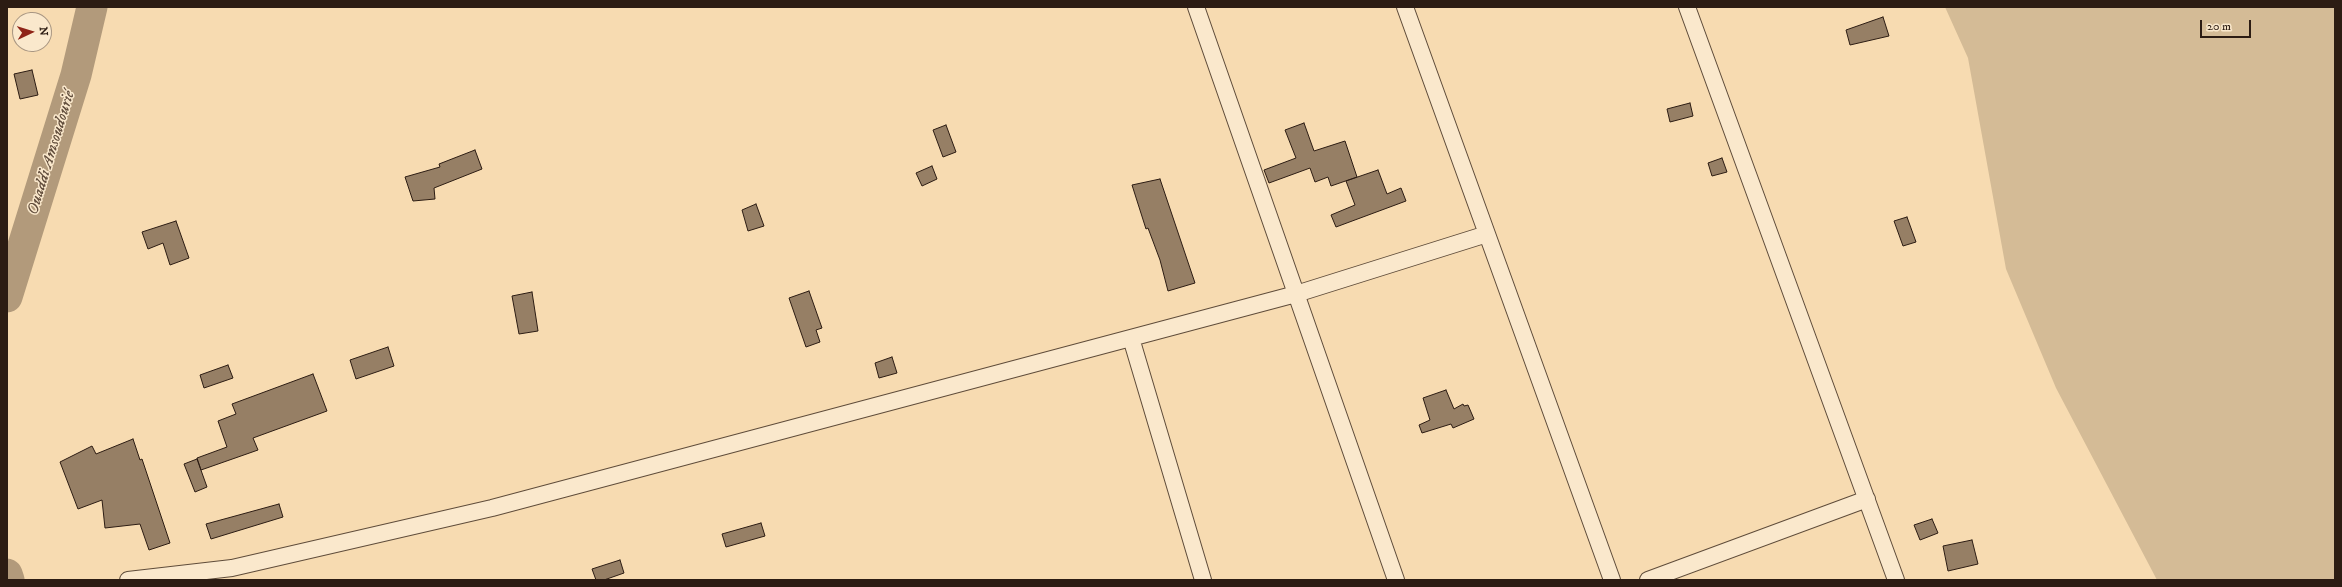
<!DOCTYPE html>
<meta charset="utf-8">
<style>
body{margin:0}
#map{position:relative;width:2342px;height:587px;overflow:hidden;background:#f7dbb1;font-family:"IM FELL DW Pica",serif}
canvas{display:block}
.frame{position:absolute;inset:0;border:8px solid #2c1c13;pointer-events:none}
.north{position:absolute;left:12px;top:12px;width:40px;height:40px;box-sizing:border-box;background:#fae8cc;border:1px solid #a89682;border-radius:50%;rotate:86deg;font-size:11px;font-weight:700;line-height:16px;text-align:center;color:#2c1c13}
.north::after{content:'';display:block;margin:auto;width:14px;height:18px;background:#8f2418;clip-path:polygon(50% 0,100% 100%,50% 72%,0 100%)}
.scale{position:absolute;left:2200px;top:20px;width:51px;height:18px;box-sizing:border-box;border:2px solid #2c1c13;border-top:0;padding-left:5px;font-size:12px;line-height:14px;white-space:nowrap;color:#2c1c13;-webkit-text-stroke:3px #fae8cc;paint-order:stroke}
</style>
<div id="map">
<canvas width="2342" height="587"></canvas>
<div class="frame"></div>
<div class="north">N</div>
<div class="scale">20 m</div>
</div>
<script>
const ctx = document.querySelector('canvas').getContext('2d');
ctx.lineJoin = 'round';
function paint(path, color) { ctx.fillStyle = color; ctx.fill(path, 'evenodd'); }
const toPath = rows => new Path2D(rows.map(r => 'M' + r).join(''));
function strokePath(path, color, width, dash) { ctx.strokeStyle = color; ctx.lineWidth = width; ctx.lineCap = dash ? 'butt' : 'round'; ctx.setLineDash(dash || []); ctx.stroke(path); }
function label(font, color, halo, rows, align = 'center') {
  ctx.font = font + ' "IM FELL DW Pica",serif'; ctx.lineWidth = 3; ctx.setLineDash([]); ctx.textBaseline = 'middle'; ctx.strokeStyle = halo; ctx.fillStyle = color; for (const [text, x, y, turn = 0] of rows) {
    ctx.save(); ctx.translate(x, y); ctx.rotate((+turn || 0) * Math.PI / 180); ctx.textAlign = isNaN(turn) ? turn : align; if (halo) ctx.strokeText(text, 0, 0); ctx.fillText(text, 0, 0); ctx.restore();
  }
}
paint(toPath([
 [1945,7,2335,7,2335,580,2157,580,2056,388,2006,269,1968,58]
]), '#d4bb96');
strokePath(toPath([
 [7,297,76,75,92,7],
 [7,574,9,580]
]), '#b29a7b', 31);
const building = toPath([
 [1883,17,1889,36,1850,45,1846,30,1883,17],
 [32,70,38,95,20,99,14,74,32,70],
 [1690,103,1693,116,1670,122,1667,109,1690,103],
 [1304,123,1314,151,1345,141,1357,177,1331,186,1328,177,1315,182,1310,168,1269,183,1264,170,1296,158,1285,130,1304,123],
 [946,125,956,152,943,157,933,130,946,125],
 [475,150,482,169,434,188,435,199,413,201,405,177,440,167,439,164,475,150],
 [1722,158,1727,172,1712,176,1708,163,1722,158],
 [932,166,937,179,922,186,916,173,932,166],
 [1378,170,1387,194,1401,188,1406,201,1336,227,1331,215,1355,205,1346,181,1378,170],
 [1160,179,1195,283,1168,291,1160,260,1148,228,1146,229,1132,185,1160,179],
 [756,204,764,226,748,231,742,210,756,204],
 [1907,217,1916,242,1903,246,1894,221,1907,217],
 [176,221,189,258,170,265,163,243,148,249,142,232,176,221],
 [809,291,822,328,816,330,820,342,806,347,789,298,809,291],
 [532,292,538,331,519,334,512,296,532,292],
 [388,347,394,366,356,379,350,360,388,347],
 [892,357,897,373,879,378,875,363,892,357],
 [228,365,233,378,204,388,200,375,228,365],
 [313,374,327,411,253,438,258,450,201,470,197,458,227,447,218,421,236,414,232,404,313,374],
 [1446,390,1454,409,1463,404,1464,406,1468,405,1474,419,1453,428,1451,424,1422,433,1419,425,1430,420,1423,398,1446,390],
 [133,439,140,460,142,459,170,543,149,550,140,524,105,528,102,500,78,509,60,462,92,446,96,454,133,439],
 [197,459,207,487,195,492,184,464,197,459],
 [279,504,283,517,211,539,206,524,279,504],
 [1932,519,1938,533,1920,540,1914,525,1932,519],
 [761,523,765,536,726,547,722,534,761,523],
 [1972,540,1978,564,1948,571,1943,546,1972,540],
 [620,560,624,573,604,580,596,580,592,569,620,560]
]);
paint(building, '#967f65');
strokePath(building, '#2c1c13', 1);
const street = toPath([
 [1196,7,1396,580],
 [1405,7,1612,580],
 [1687,7,1896,580],
 [1131,338,1203,580],
 [128,580,232,568,492,508,1296,294,1487,234],
 [1648,580,1867,499]
]);
strokePath(street, '#5f4c3a', 18);
strokePath(street, '#fae8cc', 16);
label('italic 16px', '#624e3d', '#fae8cc', [
 ["Ouaddi Amsoudourié",52,153,-73]
]);
</script>
